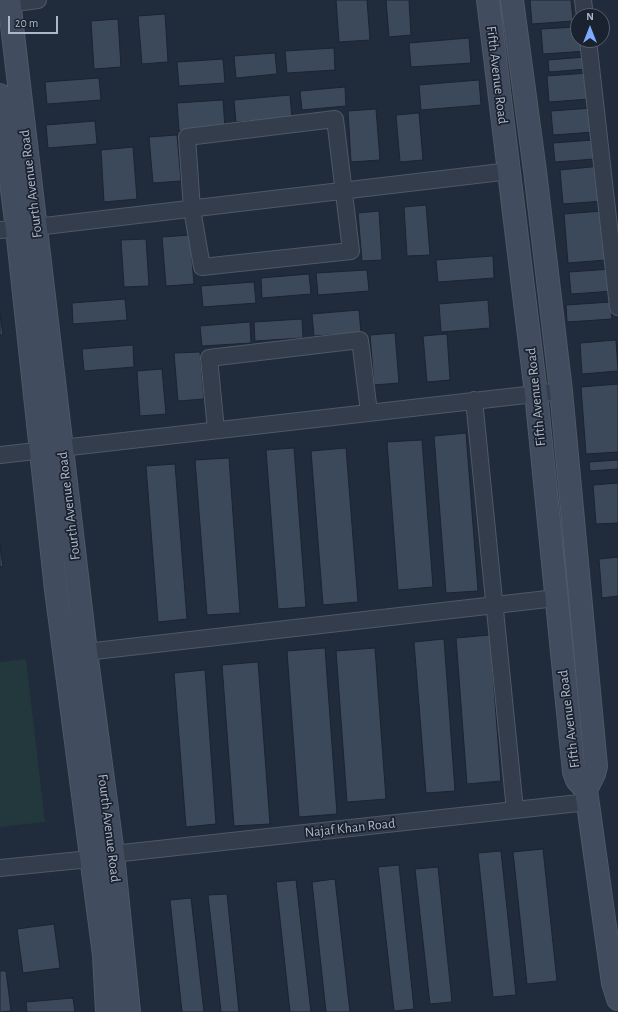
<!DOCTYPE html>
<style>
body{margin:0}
#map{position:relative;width:618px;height:1012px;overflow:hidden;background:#202b3b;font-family:"Alegreya Sans",sans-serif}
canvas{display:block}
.north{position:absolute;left:570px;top:8px;width:40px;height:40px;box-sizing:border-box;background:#1a2230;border:1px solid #565e6c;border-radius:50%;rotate:0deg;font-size:11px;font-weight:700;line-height:16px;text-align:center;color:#afb8c7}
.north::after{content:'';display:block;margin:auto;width:14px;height:18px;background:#7eabfe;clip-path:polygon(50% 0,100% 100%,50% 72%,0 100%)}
.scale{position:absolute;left:8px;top:16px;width:50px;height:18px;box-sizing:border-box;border:2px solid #afb8c7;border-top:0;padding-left:5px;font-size:12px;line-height:14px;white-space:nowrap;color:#afb8c7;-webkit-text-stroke:3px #1a2230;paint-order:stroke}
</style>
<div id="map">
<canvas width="618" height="1012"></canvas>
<div class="north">N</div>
<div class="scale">20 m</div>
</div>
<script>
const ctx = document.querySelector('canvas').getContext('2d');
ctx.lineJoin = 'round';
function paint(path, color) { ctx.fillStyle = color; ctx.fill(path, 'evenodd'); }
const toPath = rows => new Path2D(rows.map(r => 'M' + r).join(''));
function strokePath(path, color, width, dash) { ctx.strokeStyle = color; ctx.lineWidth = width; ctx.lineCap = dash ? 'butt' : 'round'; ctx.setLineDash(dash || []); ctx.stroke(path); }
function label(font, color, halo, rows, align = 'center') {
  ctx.font = font + ' "Alegreya Sans",sans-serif'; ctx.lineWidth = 3.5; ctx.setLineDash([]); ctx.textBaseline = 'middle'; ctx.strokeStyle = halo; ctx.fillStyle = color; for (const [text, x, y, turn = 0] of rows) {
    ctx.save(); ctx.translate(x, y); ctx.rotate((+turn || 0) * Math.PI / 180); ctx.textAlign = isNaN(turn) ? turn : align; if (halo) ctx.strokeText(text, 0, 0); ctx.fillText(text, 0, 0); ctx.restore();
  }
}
paint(toPath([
 [26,659,45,822,0,827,0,662]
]), '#22383c');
const building = toPath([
 [336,0,367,0,370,40,339,42,336,0],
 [386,0,409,0,411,35,389,37,386,0],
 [530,0,571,0,573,21,532,24,530,0],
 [165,14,168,62,142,64,138,16,165,14],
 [118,19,121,67,94,69,91,21,118,19],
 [578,27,578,40,586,40,587,51,543,54,541,29,578,27],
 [469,38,471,63,411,67,409,43,469,38],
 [334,48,335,70,287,73,285,51,334,48],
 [275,53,277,74,236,78,234,56,275,53],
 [585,57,586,69,549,72,548,60,585,57],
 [223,59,225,83,179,86,177,62,223,59],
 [588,73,590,99,549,102,547,76,588,73],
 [99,78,101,100,47,104,45,82,99,78],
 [479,80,481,105,421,110,419,85,479,80],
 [345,87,346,106,302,110,300,91,345,87],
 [290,95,292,118,236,122,234,100,290,95],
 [223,100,225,128,179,131,177,103,223,100],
 [592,108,594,132,553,135,551,111,592,108],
 [376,109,380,160,351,162,348,111,376,109],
 [419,113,423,160,400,162,396,115,419,113],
 [95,121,97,144,48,148,46,125,95,121],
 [177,135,181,181,153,183,149,137,177,135],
 [593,140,594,159,555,162,553,143,593,140],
 [133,147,137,199,104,202,101,150,133,147],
 [601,166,604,201,563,204,560,170,601,166],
 [426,205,430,255,407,256,404,207,426,205],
 [379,211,382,260,362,261,358,213,379,211],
 [602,211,606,260,568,263,564,214,602,211],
 [190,235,194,284,166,286,162,237,190,235],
 [146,239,149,286,124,287,121,240,146,239],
 [493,256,494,278,438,282,436,260,493,256],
 [612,269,614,291,571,294,569,272,612,269],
 [367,270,369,291,318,295,316,273,367,270],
 [309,274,311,294,262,298,261,278,309,274],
 [254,282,256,303,203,307,201,286,254,282],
 [125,299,127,320,73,324,72,303,125,299],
 [488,300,490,328,441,332,439,304,488,300],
 [611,302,612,319,567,322,566,305,611,302],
 [359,310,361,333,314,336,312,314,359,310],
 [0,314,3,335,0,335,0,314],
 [302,319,303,338,255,341,254,322,302,319],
 [250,322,251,343,202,346,200,326,250,322],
 [395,333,399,383,374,385,370,335,395,333],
 [447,334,450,380,427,382,423,336,447,334],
 [616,340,618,371,582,374,580,343,616,340],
 [133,345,134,367,84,371,82,349,133,345],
 [200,352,204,399,178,401,174,353,200,352],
 [162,369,166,414,140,416,137,371,162,369],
 [618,384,618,452,586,454,581,387,618,384],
 [466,433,478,591,446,593,434,436,466,433],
 [422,440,433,587,398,590,387,442,422,440],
 [294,448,306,607,278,609,266,450,294,448],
 [346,448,358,602,323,605,311,451,346,448],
 [229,458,240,613,207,615,195,460,229,458],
 [618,460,618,469,590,471,589,462,618,460],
 [175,464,187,619,158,622,146,466,175,464],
 [618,483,618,523,596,524,593,485,618,483],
 [0,546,3,566,0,567,0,546],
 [618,557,618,596,602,598,599,559,618,557],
 [490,635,501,781,467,784,456,638,490,635],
 [444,639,455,791,426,793,414,642,444,639],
 [325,648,337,814,299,817,287,651,325,648],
 [375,648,386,799,347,802,336,651,375,648],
 [258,662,270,824,234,826,222,665,258,662],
 [205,670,216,824,186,827,174,673,205,670],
 [543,849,557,981,527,984,513,852,543,849],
 [501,851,516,995,493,997,478,853,501,851],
 [399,865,414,1009,394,1011,378,867,399,865],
 [438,867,452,1002,430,1004,415,869,438,867],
 [335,879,350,1012,326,1012,312,882,335,879],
 [296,880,311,1012,290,1012,276,882,296,880],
 [227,894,239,1012,221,1012,208,895,227,894],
 [191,898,204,1012,182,1012,170,900,191,898],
 [54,924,60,968,23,973,17,929,54,924],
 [0,971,6,971,11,1011,0,1012,0,971],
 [73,998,75,1012,27,1012,26,1002,73,998]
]);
paint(building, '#3c495b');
strokePath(building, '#1c2432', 1);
const street = toPath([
 [583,0,585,16],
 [0,5,38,0],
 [588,40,618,307],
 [335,119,351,251,202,267,192,209,187,137,335,119],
 [36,227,510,171],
 [0,230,17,229],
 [474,400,515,810],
 [216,430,209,358,360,340,369,412],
 [0,455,561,391],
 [86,652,556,598],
 [113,854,588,802],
 [0,868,90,859]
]);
const secondary = toPath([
 [9,0,86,652,113,854,129,1012],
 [488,0,536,393,574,772,577,780,586,790,613,983,618,999],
 [512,0,535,171,561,391,596,766,594,774,586,790],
 [0,95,17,229,56,590,104,955,107,1012]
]);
strokePath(street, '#4f5866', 18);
strokePath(secondary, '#4f5866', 24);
strokePath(street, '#343d4b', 16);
strokePath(secondary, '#424c5f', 22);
label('14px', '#afb8c7', '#1a2230', [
 ["Fifth Avenue Road",497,75,83],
 ["Fourth Avenue Road",31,184,-97],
 ["Fifth Avenue Road",536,397,-96],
 ["Fourth Avenue Road",69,506,-97],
 ["Fifth Avenue Road",569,719,-97],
 ["Fourth Avenue Road",109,828,83],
 ["Najaf Khan Road",350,828,-6]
]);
</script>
